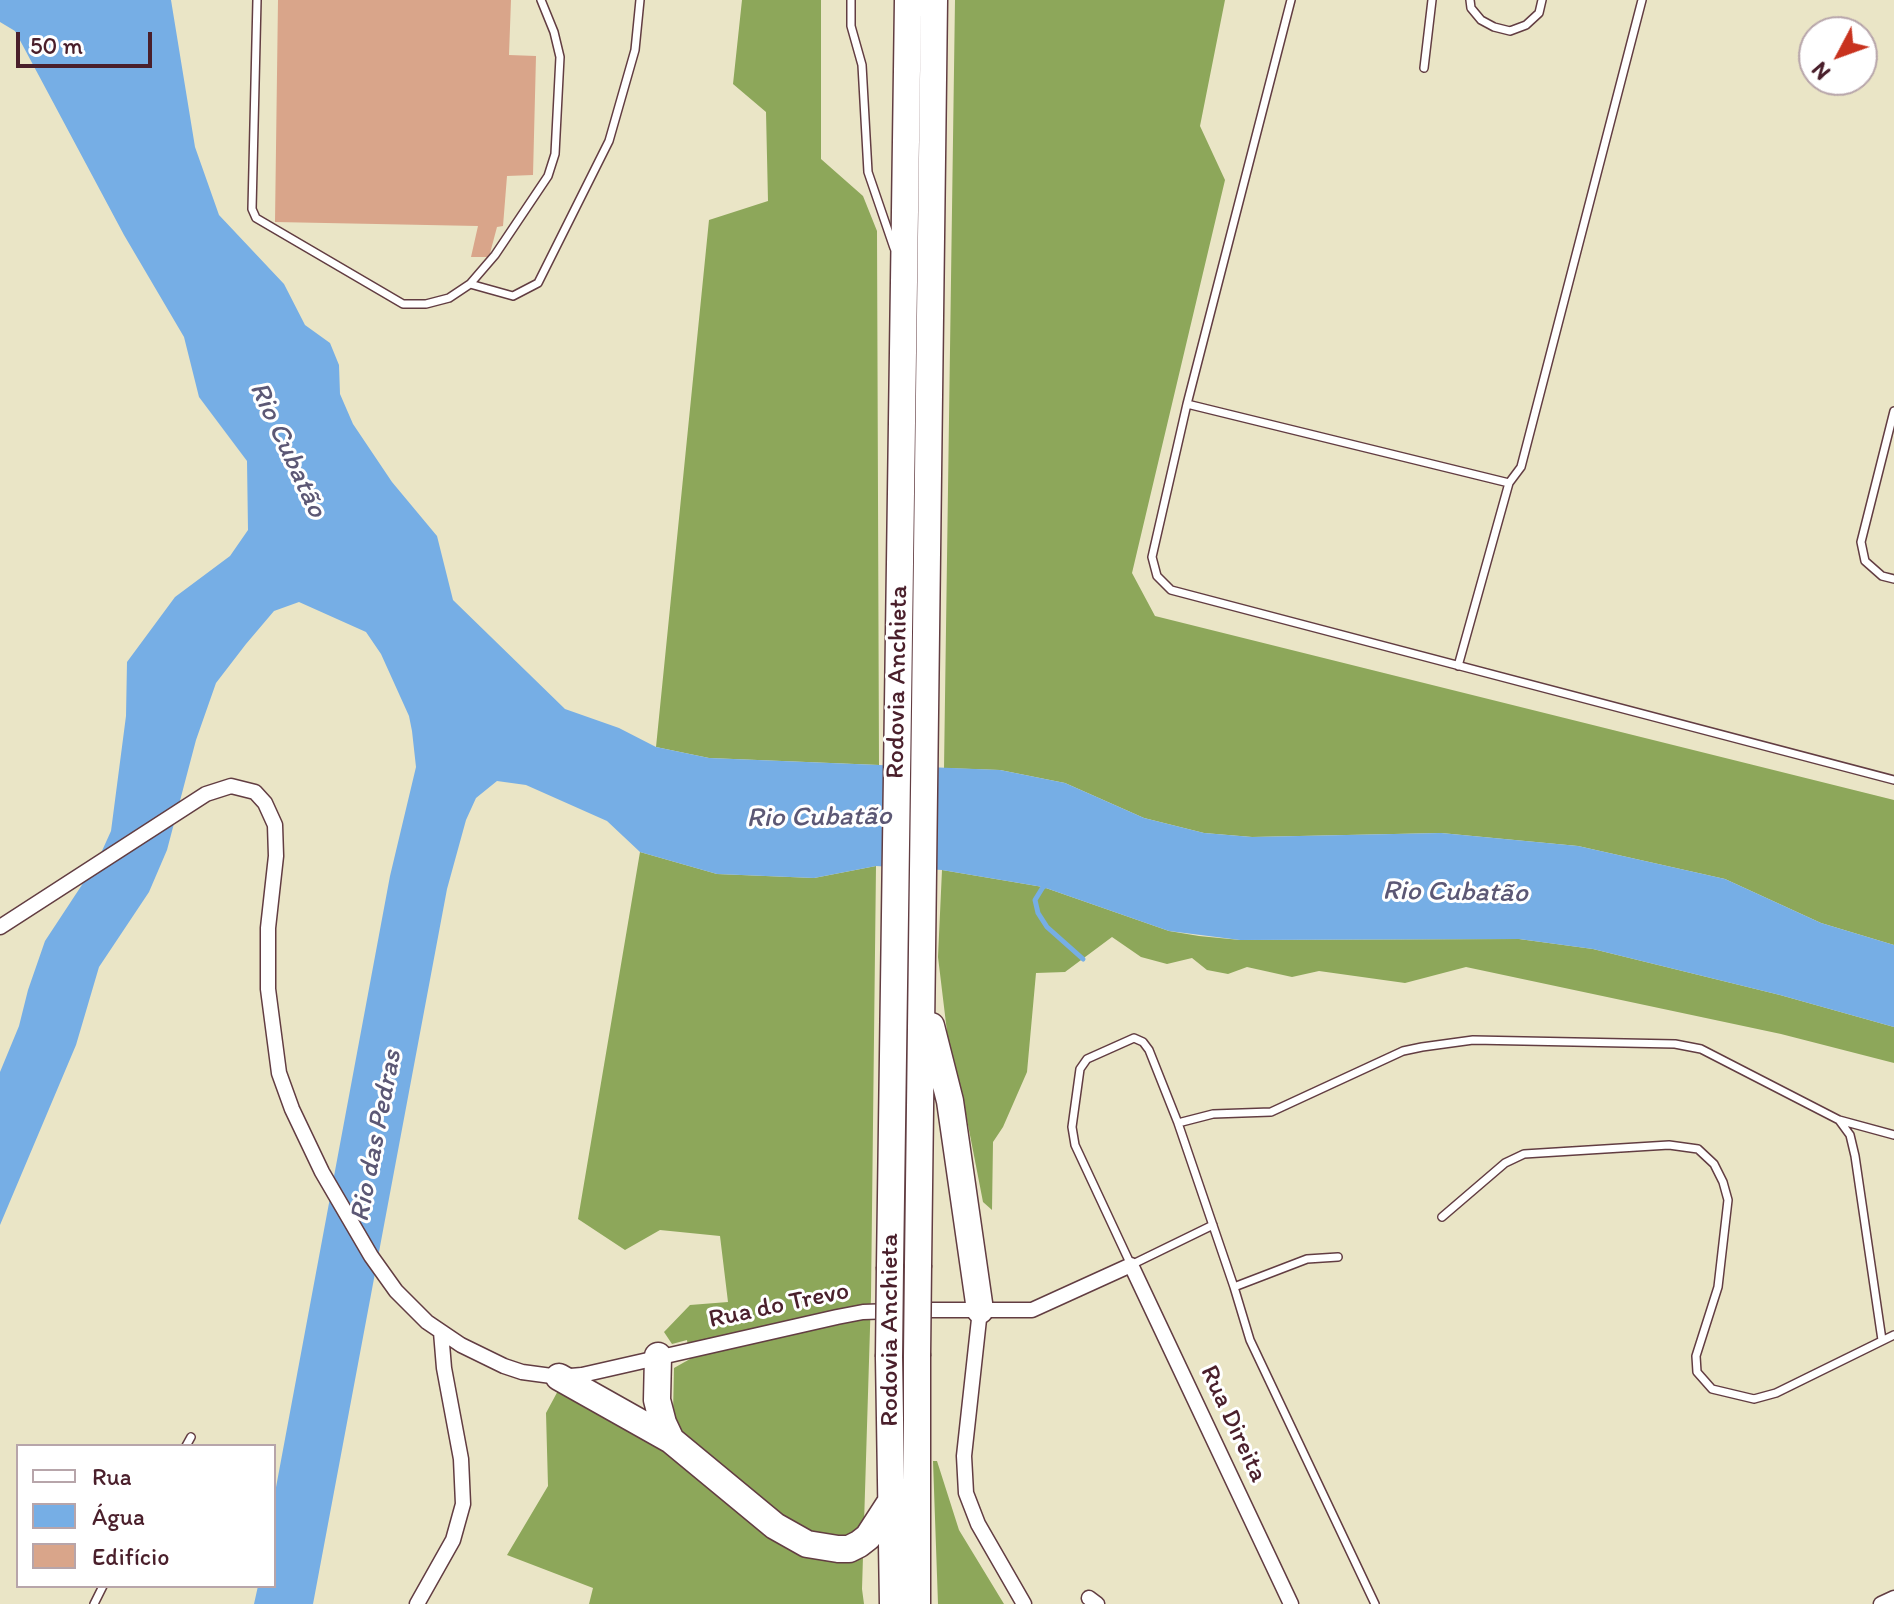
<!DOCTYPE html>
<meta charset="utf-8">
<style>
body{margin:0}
#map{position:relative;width:1894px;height:1604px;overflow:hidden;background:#eae5c6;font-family:Itim,sans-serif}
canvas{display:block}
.legend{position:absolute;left:16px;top:1444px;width:260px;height:144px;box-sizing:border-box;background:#fff;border:2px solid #b7a5aa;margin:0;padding:10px 14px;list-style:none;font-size:24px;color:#4a1f2b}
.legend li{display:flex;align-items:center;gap:16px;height:40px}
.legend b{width:40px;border:2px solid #b7a5aa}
.north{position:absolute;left:1798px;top:16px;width:80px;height:80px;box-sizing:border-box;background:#fff;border:2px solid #b7a5aa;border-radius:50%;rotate:229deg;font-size:22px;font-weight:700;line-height:32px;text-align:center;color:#4a1f2b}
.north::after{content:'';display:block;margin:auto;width:28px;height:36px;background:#c8321e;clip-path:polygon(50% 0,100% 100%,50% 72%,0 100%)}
.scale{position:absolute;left:16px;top:32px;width:136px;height:36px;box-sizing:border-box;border:4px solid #4a1f2b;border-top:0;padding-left:10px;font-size:24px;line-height:28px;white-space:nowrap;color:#4a1f2b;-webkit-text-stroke:6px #fff;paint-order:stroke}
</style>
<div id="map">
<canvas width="1894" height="1604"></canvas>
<ul class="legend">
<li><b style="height:10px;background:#fff"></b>Rua</li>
<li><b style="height:22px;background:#76aee5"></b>Água</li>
<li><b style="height:22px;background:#d9a58a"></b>Edifício</li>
</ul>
<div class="north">N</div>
<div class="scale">50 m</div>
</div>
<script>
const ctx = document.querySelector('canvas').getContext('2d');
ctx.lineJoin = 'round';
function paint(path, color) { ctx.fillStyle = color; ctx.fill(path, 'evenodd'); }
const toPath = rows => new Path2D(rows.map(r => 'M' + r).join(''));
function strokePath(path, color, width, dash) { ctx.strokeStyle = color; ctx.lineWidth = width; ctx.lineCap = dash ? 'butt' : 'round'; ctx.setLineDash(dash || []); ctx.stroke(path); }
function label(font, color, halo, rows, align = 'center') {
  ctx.font = font + ' Itim,sans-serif'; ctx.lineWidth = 6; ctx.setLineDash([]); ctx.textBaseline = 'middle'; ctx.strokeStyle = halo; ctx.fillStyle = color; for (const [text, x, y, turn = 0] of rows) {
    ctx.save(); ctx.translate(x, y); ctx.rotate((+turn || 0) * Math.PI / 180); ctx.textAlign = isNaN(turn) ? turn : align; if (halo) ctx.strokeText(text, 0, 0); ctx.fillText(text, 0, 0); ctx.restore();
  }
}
paint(toPath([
 [742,0,821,0,821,159,863,196,877,231,879,765,709,758,656,747,709,220,768,201,766,112,733,84],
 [955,0,1225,0,1200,126,1225,180,1132,573,1155,616,1894,800,1894,945,1821,923,1725,879,1578,846,1441,833,1252,837,1204,833,1144,818,1065,783,1000,770,944,768],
 [640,852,717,874,814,878,876,866,871,1296,862,1589,864,1604,589,1604,593,1588,507,1555,548,1486,546,1413,560,1387,641,1433,673,1414,674,1368,690,1359,687,1340,672,1344,664,1332,690,1305,728,1302,720,1236,660,1230,625,1250,578,1219],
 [942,870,1043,887,1169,931,1199,936,1240,940,1519,939,1593,949,1780,995,1894,1027,1894,1063,1781,1034,1466,967,1405,983,1319,971,1292,977,1247,967,1228,974,1207,970,1192,958,1167,964,1141,957,1112,937,1065,972,1036,973,1027,1072,1003,1127,993,1142,992,1210,983,1202,963,1099,948,1040,938,957],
 [933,1461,937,1461,959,1530,1004,1604,938,1604]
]), '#8da75a');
paint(toPath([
 [0,0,171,0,195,147,219,215,284,284,305,325,330,343,339,365,340,394,353,424,392,482,437,536,453,600,565,709,619,728,656,747,709,758,1000,770,1065,783,1144,818,1204,833,1252,837,1441,833,1578,846,1725,879,1821,923,1894,945,1894,1027,1780,995,1593,949,1519,939,1240,940,1169,931,1043,887,942,870,876,866,814,878,717,874,640,852,607,821,526,785,497,781,476,798,466,820,447,889,313,1604,254,1604,258,1586,274,1586,274,1498,390,876,416,767,412,731,409,716,381,654,366,632,299,602,274,611,246,644,216,683,196,740,167,850,149,892,99,967,76,1045,0,1225,0,1072,19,1026,28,990,45,941,97,862,111,831,126,716,127,662,175,597,230,556,248,530,247,461,199,397,184,337,124,235,15,31,0,22]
]), '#76aee5');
strokePath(toPath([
 [1049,884,1043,887,1035,900,1038,913,1047,927,1083,959]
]), '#76aee5', 5);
paint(toPath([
 [278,0,511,0,509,55,536,56,533,175,507,176,503,226,497,227,489,257,471,257,478,226,275,222]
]), '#d9a58a');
const service = toPath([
 [257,0,252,209,256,218,403,304,426,304,449,298,470,284,495,255,548,176,555,154,560,57,554,32,541,0],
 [851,0,851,26,862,65,868,172,894,248],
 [1291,0,1187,404,1152,557,1157,576,1171,590,1894,780],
 [1470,0,1471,8,1481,20,1494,27,1510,31,1526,25,1539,13,1542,0],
 [1424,68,1432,0],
 [470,284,513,296,538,283,609,141,635,50,640,0],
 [1187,404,1509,483],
 [1894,411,1861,542,1865,561,1882,576,1894,579],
 [1458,666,1509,483,1521,467,1642,0],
 [1839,1120,1894,1135],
 [1178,1123,1213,1114,1271,1112,1403,1051,1422,1047,1473,1040,1675,1044,1701,1049,1839,1120,1850,1135,1855,1156,1882,1340],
 [1442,1217,1505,1163,1524,1154,1669,1145,1698,1149,1714,1164,1723,1182,1728,1200,1718,1287,1696,1356,1697,1372,1712,1389,1754,1399,1776,1393,1894,1335],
 [1213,1225,1131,1265,1075,1145,1072,1127,1080,1069,1087,1059,1134,1038,1143,1042,1149,1050,1178,1123,1234,1287,1250,1340,1375,1604],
 [1234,1287,1307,1259,1338,1257],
 [186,1446,191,1437],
 [94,1604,103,1586]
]);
const minor = toPath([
 [0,927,206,794,231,786,255,792,265,803,275,825,276,856,268,928,268,989,279,1073,292,1109,322,1172,371,1256,396,1291,427,1322,461,1345,504,1366,522,1372,559,1377,582,1375,837,1317,863,1312,893,1311],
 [914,1310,1032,1310,1131,1265,1291,1604],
 [980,1310,964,1456,966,1493,978,1524,1024,1604],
 [1089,1598,1097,1604],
 [417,1604,453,1540,463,1504,461,1459,444,1368,441,1332],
 [1881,1604,1894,1598]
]);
const motorway = toPath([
 [931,1026,950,1101,980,1310],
 [918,1265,934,0],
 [890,1267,908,0],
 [658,1356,657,1400,663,1423,671,1440],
 [917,1356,917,1604],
 [889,1357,893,1604],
 [559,1377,671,1440,775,1526,807,1544,838,1549,849,1549,859,1544,868,1537,890,1503]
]);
strokePath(service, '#623d42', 10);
strokePath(minor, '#623d42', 17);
strokePath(motorway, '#623d42', 29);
strokePath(service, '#fff', 7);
strokePath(minor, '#fff', 14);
strokePath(motorway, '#fff', 26);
const motorwayBridge = toPath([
 [917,1356,918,1265],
 [889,1357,890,1267]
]);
strokePath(motorwayBridge, '#623d42', 29, []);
strokePath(motorwayBridge, '#fff', 26);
label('26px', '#4a1f2b', '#fff', [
 ["Rodovia Anchieta",898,682,-89],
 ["Rua do Trevo",779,1306,-12],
 ["Rodovia Anchieta",890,1330,-90],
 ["Rua Direita",1233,1424,65]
]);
label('italic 28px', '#5c5875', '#fff', [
 ["Rio Cubatão",287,450,65],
 ["Rio Cubatão",819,818,-1],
 ["Rio Cubatão",1455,893,1],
 ["Rio das Pedras",377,1136,-79]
]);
</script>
